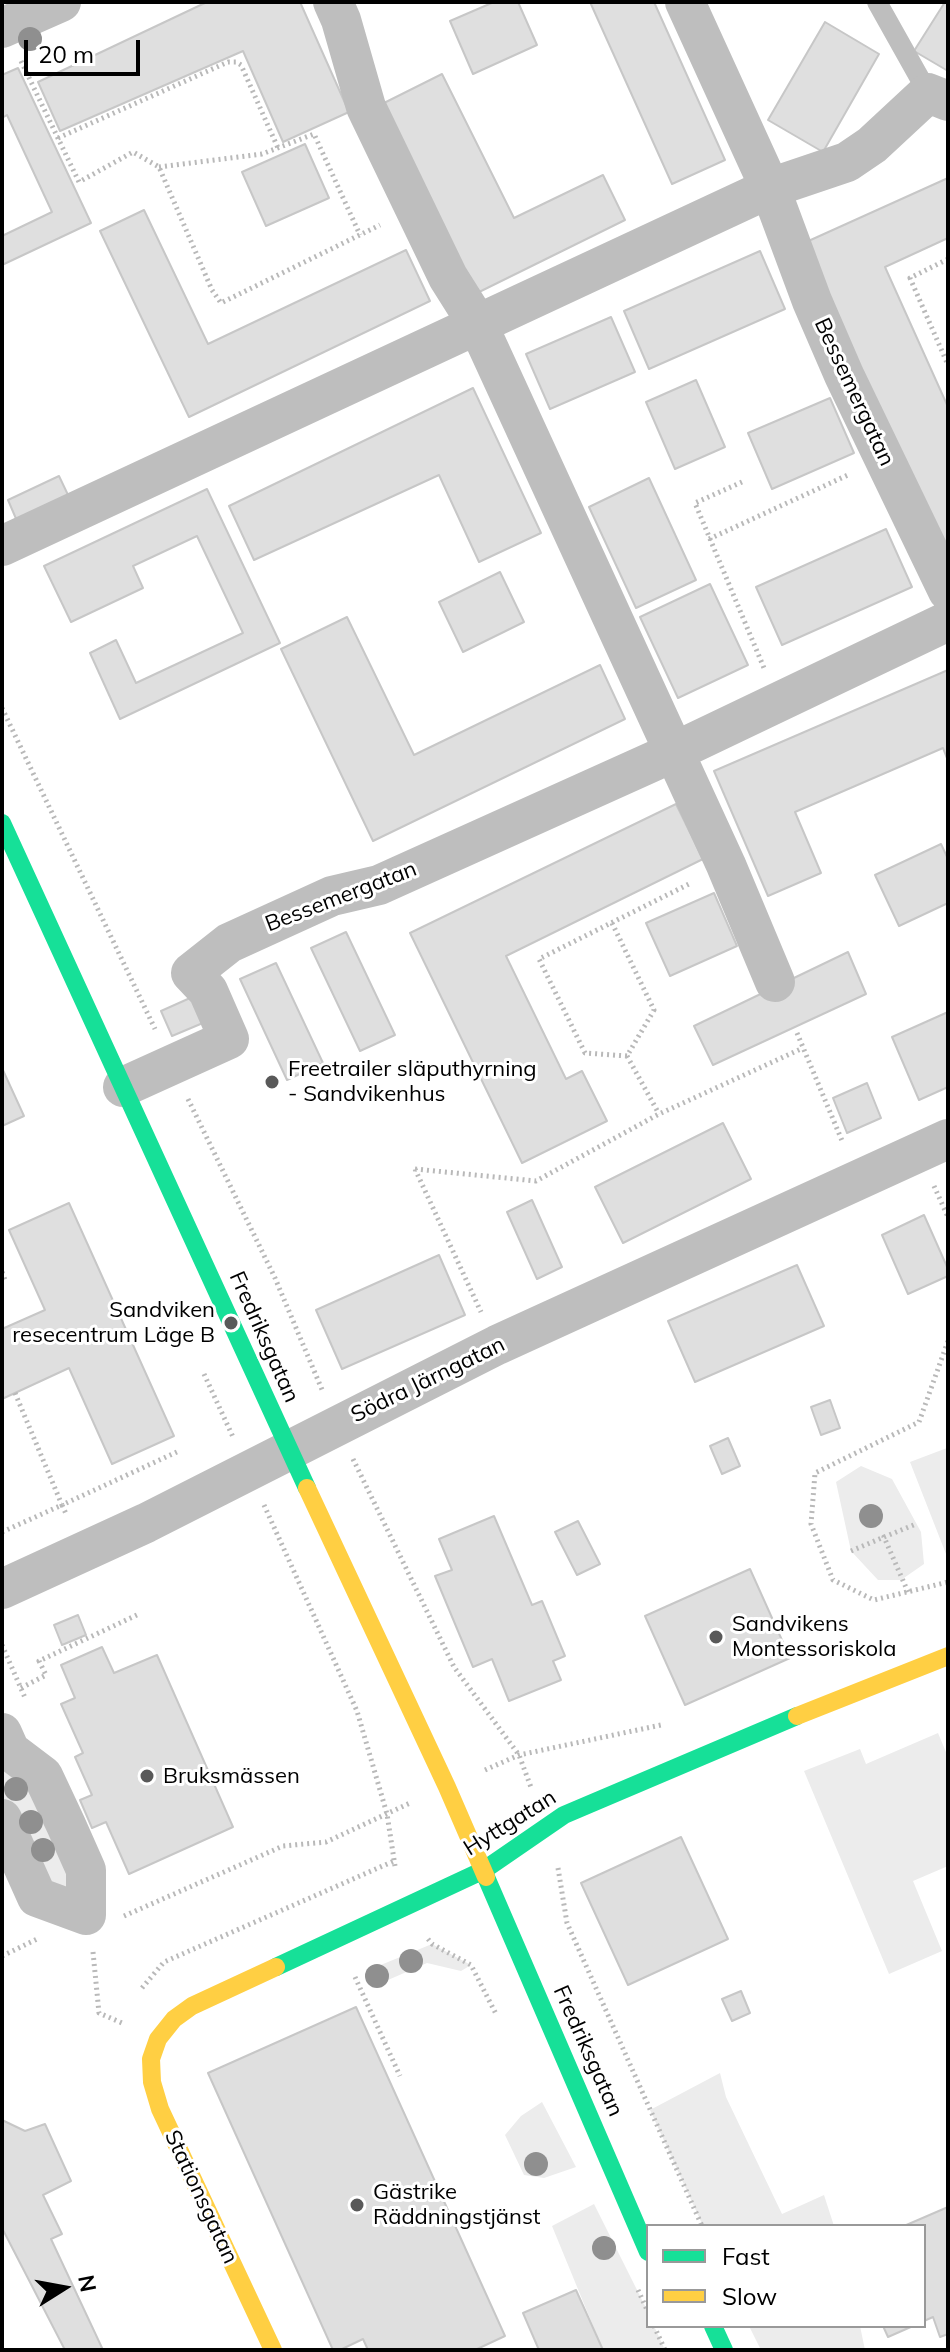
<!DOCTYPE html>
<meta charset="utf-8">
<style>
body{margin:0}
#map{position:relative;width:950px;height:2352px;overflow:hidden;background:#fff;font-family:Mulish,sans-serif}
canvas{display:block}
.frame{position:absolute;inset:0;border:4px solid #000;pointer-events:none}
.legend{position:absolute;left:646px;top:2224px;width:280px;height:104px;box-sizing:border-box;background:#fff;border:2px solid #999;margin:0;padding:10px 14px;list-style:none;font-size:24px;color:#000}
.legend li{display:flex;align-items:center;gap:16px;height:40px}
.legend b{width:40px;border:2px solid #999}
.north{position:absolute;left:24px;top:2248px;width:80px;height:80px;-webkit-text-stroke:6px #fff;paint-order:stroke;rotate:79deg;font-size:22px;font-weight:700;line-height:32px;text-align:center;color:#000}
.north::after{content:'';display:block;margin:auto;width:28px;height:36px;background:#000;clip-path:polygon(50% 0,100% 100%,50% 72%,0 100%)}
.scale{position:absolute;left:24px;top:40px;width:116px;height:36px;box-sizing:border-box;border:4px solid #000;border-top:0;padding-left:10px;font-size:24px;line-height:28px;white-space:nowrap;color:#000;-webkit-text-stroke:6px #fff;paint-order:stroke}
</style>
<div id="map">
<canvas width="950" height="2352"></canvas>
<div class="frame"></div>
<ul class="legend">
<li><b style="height:10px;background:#16e098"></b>Fast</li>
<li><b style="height:10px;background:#ffcf43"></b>Slow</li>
</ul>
<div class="north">N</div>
<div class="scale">20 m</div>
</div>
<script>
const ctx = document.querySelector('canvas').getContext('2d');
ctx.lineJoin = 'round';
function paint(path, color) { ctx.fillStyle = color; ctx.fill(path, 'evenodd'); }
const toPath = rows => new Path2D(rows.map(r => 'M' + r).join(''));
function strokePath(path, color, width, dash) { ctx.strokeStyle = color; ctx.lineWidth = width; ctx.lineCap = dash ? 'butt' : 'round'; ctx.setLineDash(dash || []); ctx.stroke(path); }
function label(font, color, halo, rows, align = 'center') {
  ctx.font = font + ' Mulish,sans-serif'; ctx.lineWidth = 6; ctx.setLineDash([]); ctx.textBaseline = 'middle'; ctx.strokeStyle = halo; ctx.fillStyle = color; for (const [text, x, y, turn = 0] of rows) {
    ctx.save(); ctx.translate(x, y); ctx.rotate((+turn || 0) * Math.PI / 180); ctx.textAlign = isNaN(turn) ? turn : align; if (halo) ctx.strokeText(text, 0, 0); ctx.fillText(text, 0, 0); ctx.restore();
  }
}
paint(toPath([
 [947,1448,948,1553,946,1554,910,1462],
 [861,1466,892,1479,921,1532,924,1564,901,1580,878,1580,851,1551,836,1482],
 [938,1733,948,1757,948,1866,913,1881,942,1951,889,1974,804,1771,860,1749,866,1764],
 [10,1751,86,1915,37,1897,2,1819,2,1772],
 [432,1944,471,1965,461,1971,427,1963,372,1987,366,1971],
 [720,2073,726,2097,782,2214,824,2195,834,2226,703,2226,650,2110],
 [542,2102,576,2167,544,2178,524,2175,505,2135,521,2116],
 [594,2204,648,2312,648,2326,654,2326,665,2350,603,2350,552,2226],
 [749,2326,860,2326,865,2350,761,2350]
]), '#ececec');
const building = toPath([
 [207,2,300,2,349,112,283,142,243,51,60,131,38,82,207,2],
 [494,2,518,2,537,45,473,74,450,21,494,2],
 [590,2,654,2,725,160,672,184,590,2],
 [945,2,948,2,948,71,914,51,945,2],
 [825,22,879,54,823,152,768,120,825,22],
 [18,68,91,223,2,265,2,236,52,212,7,115,2,118,2,75,18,68],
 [442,74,514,218,603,175,625,220,471,296,378,106,442,74],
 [305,144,329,198,266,226,242,172,305,144],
 [948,178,948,238,885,267,948,407,948,562,804,243,948,178],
 [144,210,208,344,406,250,430,301,189,417,100,231,144,210],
 [760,251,785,309,649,369,624,311,760,251],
 [611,317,635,372,550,409,526,354,611,317],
 [696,380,725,447,675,469,646,402,696,380],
 [473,388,541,533,479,562,439,475,254,560,229,506,473,388],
 [830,398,854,453,772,489,748,433,830,398],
 [59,476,69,497,17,521,8,500,59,476],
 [649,478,696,580,636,608,589,507,649,478],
 [207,489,280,643,120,719,90,653,116,640,136,683,243,633,197,536,133,566,143,588,71,622,44,566,207,489],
 [886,529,912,587,782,645,756,587,886,529],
 [500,572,524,622,463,652,439,602,500,572],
 [710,584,748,665,678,698,640,617,710,584],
 [347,617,414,755,600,665,625,719,373,841,281,649,347,617],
 [948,670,948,761,943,748,795,812,821,873,768,896,714,771,948,670],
 [676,804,703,859,506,956,566,1079,582,1071,607,1121,522,1163,410,933,676,804],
 [941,844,948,859,948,903,899,926,875,875,941,844],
 [714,893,737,946,670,976,646,923,714,893],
 [346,932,395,1035,360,1051,311,948,346,932],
 [848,952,866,994,713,1065,694,1026,848,952],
 [276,963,323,1063,287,1080,240,979,276,963],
 [199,994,210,1020,172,1036,161,1011,199,994],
 [948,1012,948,1087,919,1100,892,1037,948,1012],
 [2,1068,24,1116,2,1126,2,1068],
 [867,1083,881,1118,847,1133,833,1098,867,1083],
 [723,1123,751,1179,623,1243,595,1187,723,1123],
 [532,1200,562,1267,537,1279,507,1212,532,1200],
 [69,1203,174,1436,112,1464,69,1368,2,1399,2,1329,45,1310,9,1230,69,1203],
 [924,1215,948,1269,948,1276,908,1294,882,1235,924,1215],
 [439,1255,465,1315,342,1369,316,1310,439,1255],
 [797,1265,824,1326,695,1382,668,1321,797,1265],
 [830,1400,840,1428,821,1435,811,1407,830,1400],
 [728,1438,740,1466,722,1474,710,1446,728,1438],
 [494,1516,532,1605,542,1601,565,1656,553,1661,561,1680,509,1701,492,1659,473,1667,435,1576,452,1570,439,1539,494,1516],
 [578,1521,600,1564,577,1575,555,1532,578,1521],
 [750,1569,790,1658,685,1705,645,1616,750,1569],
 [78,1615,86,1635,62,1645,54,1625,78,1615],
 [102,1647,114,1673,157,1655,233,1827,129,1874,106,1822,92,1828,80,1800,92,1795,75,1757,83,1753,61,1704,75,1698,61,1665,102,1647],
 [681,1837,728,1939,628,1985,581,1883,681,1837],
 [741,1991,750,2013,732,2021,722,1999,741,1991],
 [356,2007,505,2336,475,2350,368,2350,363,2339,340,2350,333,2350,208,2073,356,2007],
 [2,2120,25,2131,45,2124,71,2181,43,2195,62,2234,51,2239,103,2350,65,2350,2,2228,2,2120],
 [948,2207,948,2334,940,2337,933,2317,924,2321,924,2226,904,2226,948,2207],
 [576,2290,603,2350,539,2350,523,2313,576,2290],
 [883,2326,913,2326,888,2337,883,2326]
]);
paint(building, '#dfdfdf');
strokePath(building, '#c7c7c7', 2);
strokePath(toPath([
 [21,61,79,182,133,152,159,167,212,290,221,303,380,225],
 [58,138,228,62,236,62,241,65,278,148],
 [159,167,262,154,314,134,360,235],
 [948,259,910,278,948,365],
 [742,482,695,503,764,668],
 [709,539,850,474],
 [2,708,155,1029],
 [612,923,654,1010,627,1056,659,1114],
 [797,1033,843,1143],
 [627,1056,585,1053,539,959,691,883],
 [188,1099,275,1278,323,1392],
 [415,1169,536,1181,659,1114,803,1048],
 [415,1169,481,1312],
 [934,1186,948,1217],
 [2,1272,5,1280],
 [948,1341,919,1422,815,1473,811,1524,833,1580,874,1600,948,1582],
 [204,1374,233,1437],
 [15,1393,62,1505,179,1451],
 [353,1459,454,1667,519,1755,532,1790],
 [264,1505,357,1711,387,1814,395,1866],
 [2,1532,62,1505,67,1516],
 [851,1551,884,1537],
 [908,1592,884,1537,916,1524],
 [2,1645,26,1700],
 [21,1688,46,1675,39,1661,139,1614],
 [485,1770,519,1755,661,1725],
 [558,1868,567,1923,702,2226],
 [124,1916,283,1846,326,1842,410,1803],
 [428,1939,432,1944,471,1965,496,2014],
 [93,1952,99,2013,122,2023],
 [2,1956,37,1939],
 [355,1977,400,2076],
 [142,1988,164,1962,394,1861],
 [638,2290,648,2312],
 [654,2326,665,2350]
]), '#b9b9b9', 5, [2, 4]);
strokePath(toPath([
 [877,2,928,93]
]), '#bebebe', 20);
strokePath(toPath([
 [333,2,341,20,366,107,448,277,477,323,726,865,775,982],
 [2,28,61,2],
 [948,101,928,93,872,145,847,162,770,188,812,301,844,375,948,591],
 [2,546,770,188,685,2],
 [123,1087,229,1039,208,991,191,973,229,943,332,896,379,885,674,752,948,621],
 [2,1589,146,1523,497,1345,948,1139],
 [2,1733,10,1751,43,1776,66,1825,86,1870,86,1915,37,1897,2,1819]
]), '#bebebe', 40);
strokePath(toPath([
 [2,823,307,1488],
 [486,1877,648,2252],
 [276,1967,484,1870,564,1815,797,1716],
 [713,2326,724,2350]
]), '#16e098', 18);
strokePath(toPath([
 [307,1488,447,1787,486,1877],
 [797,1716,948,1656],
 [273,2350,160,2109,152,2082,151,2059,158,2039,174,2019,192,2006,276,1967]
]), '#ffcf43', 18);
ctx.fillStyle = '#8f8f8f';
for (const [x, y] of [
 [30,39],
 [871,1516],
 [16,1789],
 [31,1822],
 [43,1850],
 [411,1961],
 [377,1976],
 [536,2164],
 [604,2248]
]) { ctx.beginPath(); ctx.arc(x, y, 12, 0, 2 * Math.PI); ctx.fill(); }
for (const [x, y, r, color] of [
 [272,1082,8,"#595959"],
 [231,1323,8,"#595959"],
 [716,1637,8,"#595959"],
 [147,1776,8,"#595959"],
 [357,2205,8,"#595959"]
]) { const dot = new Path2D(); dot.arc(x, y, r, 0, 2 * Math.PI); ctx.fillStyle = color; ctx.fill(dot); strokePath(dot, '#fff', 3); }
label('22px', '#000', '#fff', [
 ["Bessemergatan",854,392,65],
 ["Bessemergatan",341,897,-21],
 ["Fredriksgatan",264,1337,66],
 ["Södra Järngatan",428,1380,-26],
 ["Hyttgatan",510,1823,-32],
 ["Fredriksgatan",588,2051,66],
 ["Stationsgatan",201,2197,65]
]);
label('22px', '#000', '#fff', [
 ["Freetrailer släputhyrning",288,1069],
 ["- Sandvikenhus",288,1094],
 ["Sandviken",215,1310,"right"],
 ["resecentrum Läge B",215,1335,"right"],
 ["Sandvikens",732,1624],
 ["Montessoriskola",732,1649],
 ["Bruksmässen",163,1776],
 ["Gästrike",373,2192],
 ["Räddningstjänst",373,2217]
], 'left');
</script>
